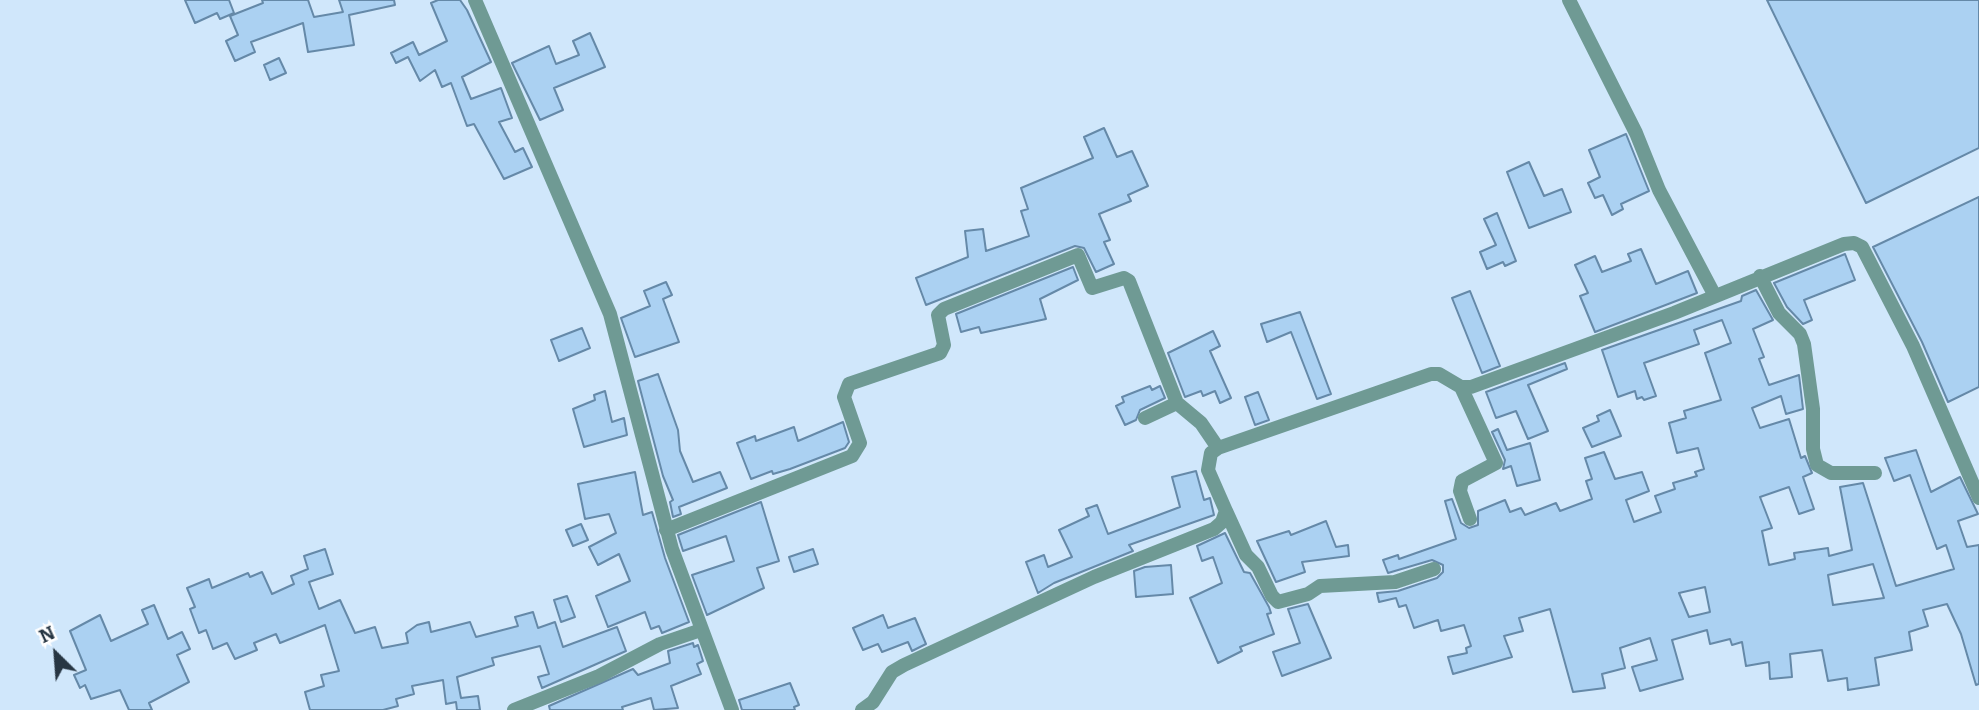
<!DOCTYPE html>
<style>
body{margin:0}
#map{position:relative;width:1979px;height:710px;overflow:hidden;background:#d0e7fb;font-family:Bitter,serif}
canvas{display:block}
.north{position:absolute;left:21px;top:619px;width:70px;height:70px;-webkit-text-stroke:5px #fff;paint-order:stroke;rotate:335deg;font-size:19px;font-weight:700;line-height:28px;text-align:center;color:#273643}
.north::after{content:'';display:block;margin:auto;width:24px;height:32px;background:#273643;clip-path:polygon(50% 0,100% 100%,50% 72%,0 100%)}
</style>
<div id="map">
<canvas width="1979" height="710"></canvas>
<div class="north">N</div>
</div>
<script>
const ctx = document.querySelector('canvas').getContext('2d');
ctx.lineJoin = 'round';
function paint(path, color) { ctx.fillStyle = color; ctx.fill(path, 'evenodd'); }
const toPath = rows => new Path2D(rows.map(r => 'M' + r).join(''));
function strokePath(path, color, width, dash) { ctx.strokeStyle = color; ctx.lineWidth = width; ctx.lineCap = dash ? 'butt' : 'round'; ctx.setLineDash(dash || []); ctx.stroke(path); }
const building = toPath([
 [185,0,229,0,234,13,220,19,217,13,195,23,185,0],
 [262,0,308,0,314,17,343,12,339,0,394,0,395,5,349,15,354,45,308,52,303,23,251,42,255,52,235,61,226,41,238,35,230,16,263,3,262,0],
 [438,0,460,0,467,10,491,62,462,77,471,99,501,88,512,118,499,122,515,152,523,148,532,167,504,179,474,124,467,126,451,83,442,87,435,70,420,81,408,57,396,63,391,53,413,42,419,55,447,41,431,3,438,0],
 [1767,0,1979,0,1979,148,1866,203,1767,0],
 [590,33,605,67,554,88,563,110,540,120,512,63,549,46,556,64,579,55,573,41,590,33],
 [279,58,286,73,270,80,264,65,279,58],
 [1104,128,1117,157,1132,151,1148,186,1128,195,1131,201,1099,214,1110,240,1104,242,1114,264,1096,272,1084,248,1075,246,926,305,916,278,968,257,965,231,983,229,986,251,1029,236,1021,211,1028,209,1021,188,1093,158,1084,137,1104,128],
 [1626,134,1649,191,1621,204,1623,209,1612,215,1603,195,1595,198,1588,183,1600,177,1589,150,1626,134],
 [1529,162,1544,196,1562,189,1571,212,1529,228,1507,172,1529,162],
 [1979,197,1979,387,1948,402,1922,342,1873,247,1979,197],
 [1497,213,1516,261,1505,266,1503,262,1487,269,1480,252,1496,245,1484,219,1497,213],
 [1641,249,1656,284,1688,271,1697,293,1595,332,1580,296,1588,293,1575,265,1595,256,1602,272,1631,261,1628,254,1641,249],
 [1845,254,1855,280,1804,300,1812,320,1803,324,1787,307,1774,283,1845,254],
 [1073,267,1078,280,1040,299,1046,319,981,333,979,327,961,332,956,314,1073,267],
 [666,282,672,295,663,299,679,342,635,357,621,318,650,306,644,291,666,282],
 [1756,290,1773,320,1753,329,1764,357,1759,359,1769,385,1799,375,1803,409,1786,414,1781,396,1752,408,1760,428,1789,419,1801,458,1805,456,1812,473,1803,477,1814,509,1799,514,1789,487,1760,497,1772,528,1762,531,1769,565,1795,559,1794,553,1828,548,1829,556,1852,550,1840,487,1863,483,1896,586,1954,569,1946,545,1937,549,1910,475,1894,481,1885,458,1916,450,1931,492,1960,477,1978,514,1958,521,1967,547,1979,545,1979,684,1976,685,1961,634,1947,604,1923,610,1928,626,1909,632,1912,650,1875,658,1879,685,1848,690,1847,678,1828,681,1822,650,1790,654,1792,677,1770,679,1769,662,1746,666,1742,642,1732,645,1730,639,1710,644,1707,630,1672,640,1683,679,1640,691,1632,667,1657,660,1650,638,1620,648,1625,668,1602,674,1605,688,1573,692,1550,609,1519,618,1523,631,1504,636,1512,657,1453,674,1448,657,1467,653,1466,648,1471,646,1464,625,1441,631,1438,620,1414,628,1406,605,1399,607,1396,598,1379,602,1377,593,1398,591,1437,578,1443,572,1443,565,1432,560,1388,573,1383,560,1398,555,1399,559,1456,539,1445,501,1452,499,1461,523,1469,528,1478,525,1478,511,1505,500,1510,512,1521,508,1525,515,1556,503,1560,511,1592,499,1586,481,1592,479,1585,458,1604,452,1615,479,1642,472,1649,491,1626,500,1634,522,1661,512,1655,496,1675,489,1673,483,1697,476,1695,472,1704,469,1698,448,1677,453,1669,423,1686,418,1684,411,1721,400,1705,353,1731,343,1722,320,1694,330,1699,344,1644,363,1656,396,1644,400,1642,397,1637,399,1635,391,1618,397,1602,350,1741,301,1742,296,1756,290],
 [1873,564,1884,598,1833,605,1828,575,1873,564],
 [1705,587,1710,612,1689,617,1679,593,1705,587],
 [1470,291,1500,366,1482,373,1452,298,1470,291],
 [1300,312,1331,394,1317,399,1291,332,1267,342,1261,324,1300,312],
 [582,328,590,348,559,361,551,340,582,328],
 [1213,331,1220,346,1210,351,1231,398,1220,403,1215,391,1203,396,1201,391,1185,397,1168,353,1213,331],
 [1565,363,1567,369,1528,385,1548,431,1528,439,1516,411,1496,418,1486,392,1565,363],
 [658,374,678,430,680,451,693,482,720,472,727,488,679,507,681,514,673,517,670,502,673,500,663,476,638,381,658,374],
 [1150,386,1152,390,1160,386,1165,398,1140,410,1136,420,1125,425,1116,406,1124,402,1122,397,1150,386],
 [605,391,612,422,624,418,627,435,584,447,573,409,595,400,594,395,605,391],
 [1258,392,1269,420,1255,425,1245,397,1258,392],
 [1610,410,1621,436,1592,447,1583,428,1599,421,1597,416,1610,410],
 [843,422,849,442,845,448,790,469,773,474,772,471,751,479,737,443,755,436,756,441,794,427,798,441,843,422],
 [1498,429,1507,450,1530,443,1540,480,1517,486,1511,466,1503,469,1505,460,1492,432,1498,429],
 [1196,471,1204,500,1210,498,1214,515,1129,545,1133,551,1054,583,1038,593,1026,562,1044,555,1048,567,1072,557,1059,530,1089,516,1086,509,1097,505,1108,534,1180,507,1172,477,1196,471],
 [635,472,643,515,652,512,665,558,689,622,662,633,659,626,651,629,645,612,608,627,596,596,630,581,619,554,598,565,589,547,616,533,609,514,585,519,578,484,635,472],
 [761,502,779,561,757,568,764,588,707,615,692,575,734,561,726,536,683,551,678,535,761,502],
 [1326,521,1336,547,1348,545,1349,556,1302,562,1305,572,1276,582,1257,541,1289,531,1291,535,1326,521],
 [581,524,588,540,573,546,566,530,581,524],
 [1225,533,1244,572,1250,573,1269,607,1271,613,1267,614,1274,634,1240,647,1242,651,1218,663,1190,598,1222,583,1213,557,1202,561,1197,546,1225,533],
 [325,549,333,574,309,582,319,609,340,600,355,633,375,627,382,648,408,643,406,633,417,625,429,622,431,632,470,622,476,637,518,626,515,617,533,612,538,628,555,622,563,647,617,627,626,651,542,688,538,677,549,674,540,646,492,658,494,665,457,677,461,698,478,696,480,710,457,710,456,702,446,704,443,680,412,686,414,694,396,699,398,706,383,710,310,710,305,692,324,686,321,675,339,671,325,625,280,643,276,634,254,643,257,650,235,659,227,643,213,649,206,630,199,633,190,609,195,607,187,588,209,579,212,588,248,573,250,577,262,572,272,594,294,584,291,576,308,569,304,556,325,549],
 [813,549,818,564,794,572,789,557,813,549],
 [1171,565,1173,594,1136,597,1134,571,1145,567,1171,565],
 [567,596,575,617,561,622,554,600,567,596],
 [1308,604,1331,658,1282,676,1273,652,1300,643,1288,609,1308,604],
 [154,605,168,639,182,632,190,649,177,655,189,682,149,703,152,710,129,710,120,690,91,699,85,685,80,688,74,675,86,670,70,631,100,615,111,641,148,624,142,610,154,605],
 [883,615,888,628,915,618,926,644,912,651,908,642,882,652,878,644,863,650,853,628,883,615],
 [693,643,694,647,698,645,703,661,697,664,701,674,671,686,678,708,654,710,651,698,622,707,623,710,550,710,549,706,633,669,638,675,670,663,668,651,693,643],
 [790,683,799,705,794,707,795,710,742,710,739,700,790,683]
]);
paint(building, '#abd1f2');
strokePath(building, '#6589a8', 2);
strokePath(toPath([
 [475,0,610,314,672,549,732,710],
 [1569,0,1636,133,1659,190,1715,296],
 [1760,276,1779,313,1800,334,1804,344,1813,409,1813,449,1817,465,1831,473,1875,473],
 [1461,387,1496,463,1462,481,1460,491,1470,519],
 [1145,418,1177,403,1201,423,1218,448],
 [1226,511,1246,555,1258,567,1272,596,1278,602,1308,594,1320,586,1395,582,1434,569],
 [666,530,852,456,860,443,844,397,849,384,940,353,944,345,938,315,944,309,1078,255,1092,288,1124,278,1129,281,1177,403],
 [514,710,599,676,660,644,701,630],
 [862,710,873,702,892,672,904,665,1094,577,1214,529,1222,522,1226,511,1208,470,1211,453,1218,448,1431,374,1439,374,1461,387,1471,387,1674,313,1844,244,1854,243,1862,247,1913,346,1979,498]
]), '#6f9a94', 14);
</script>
